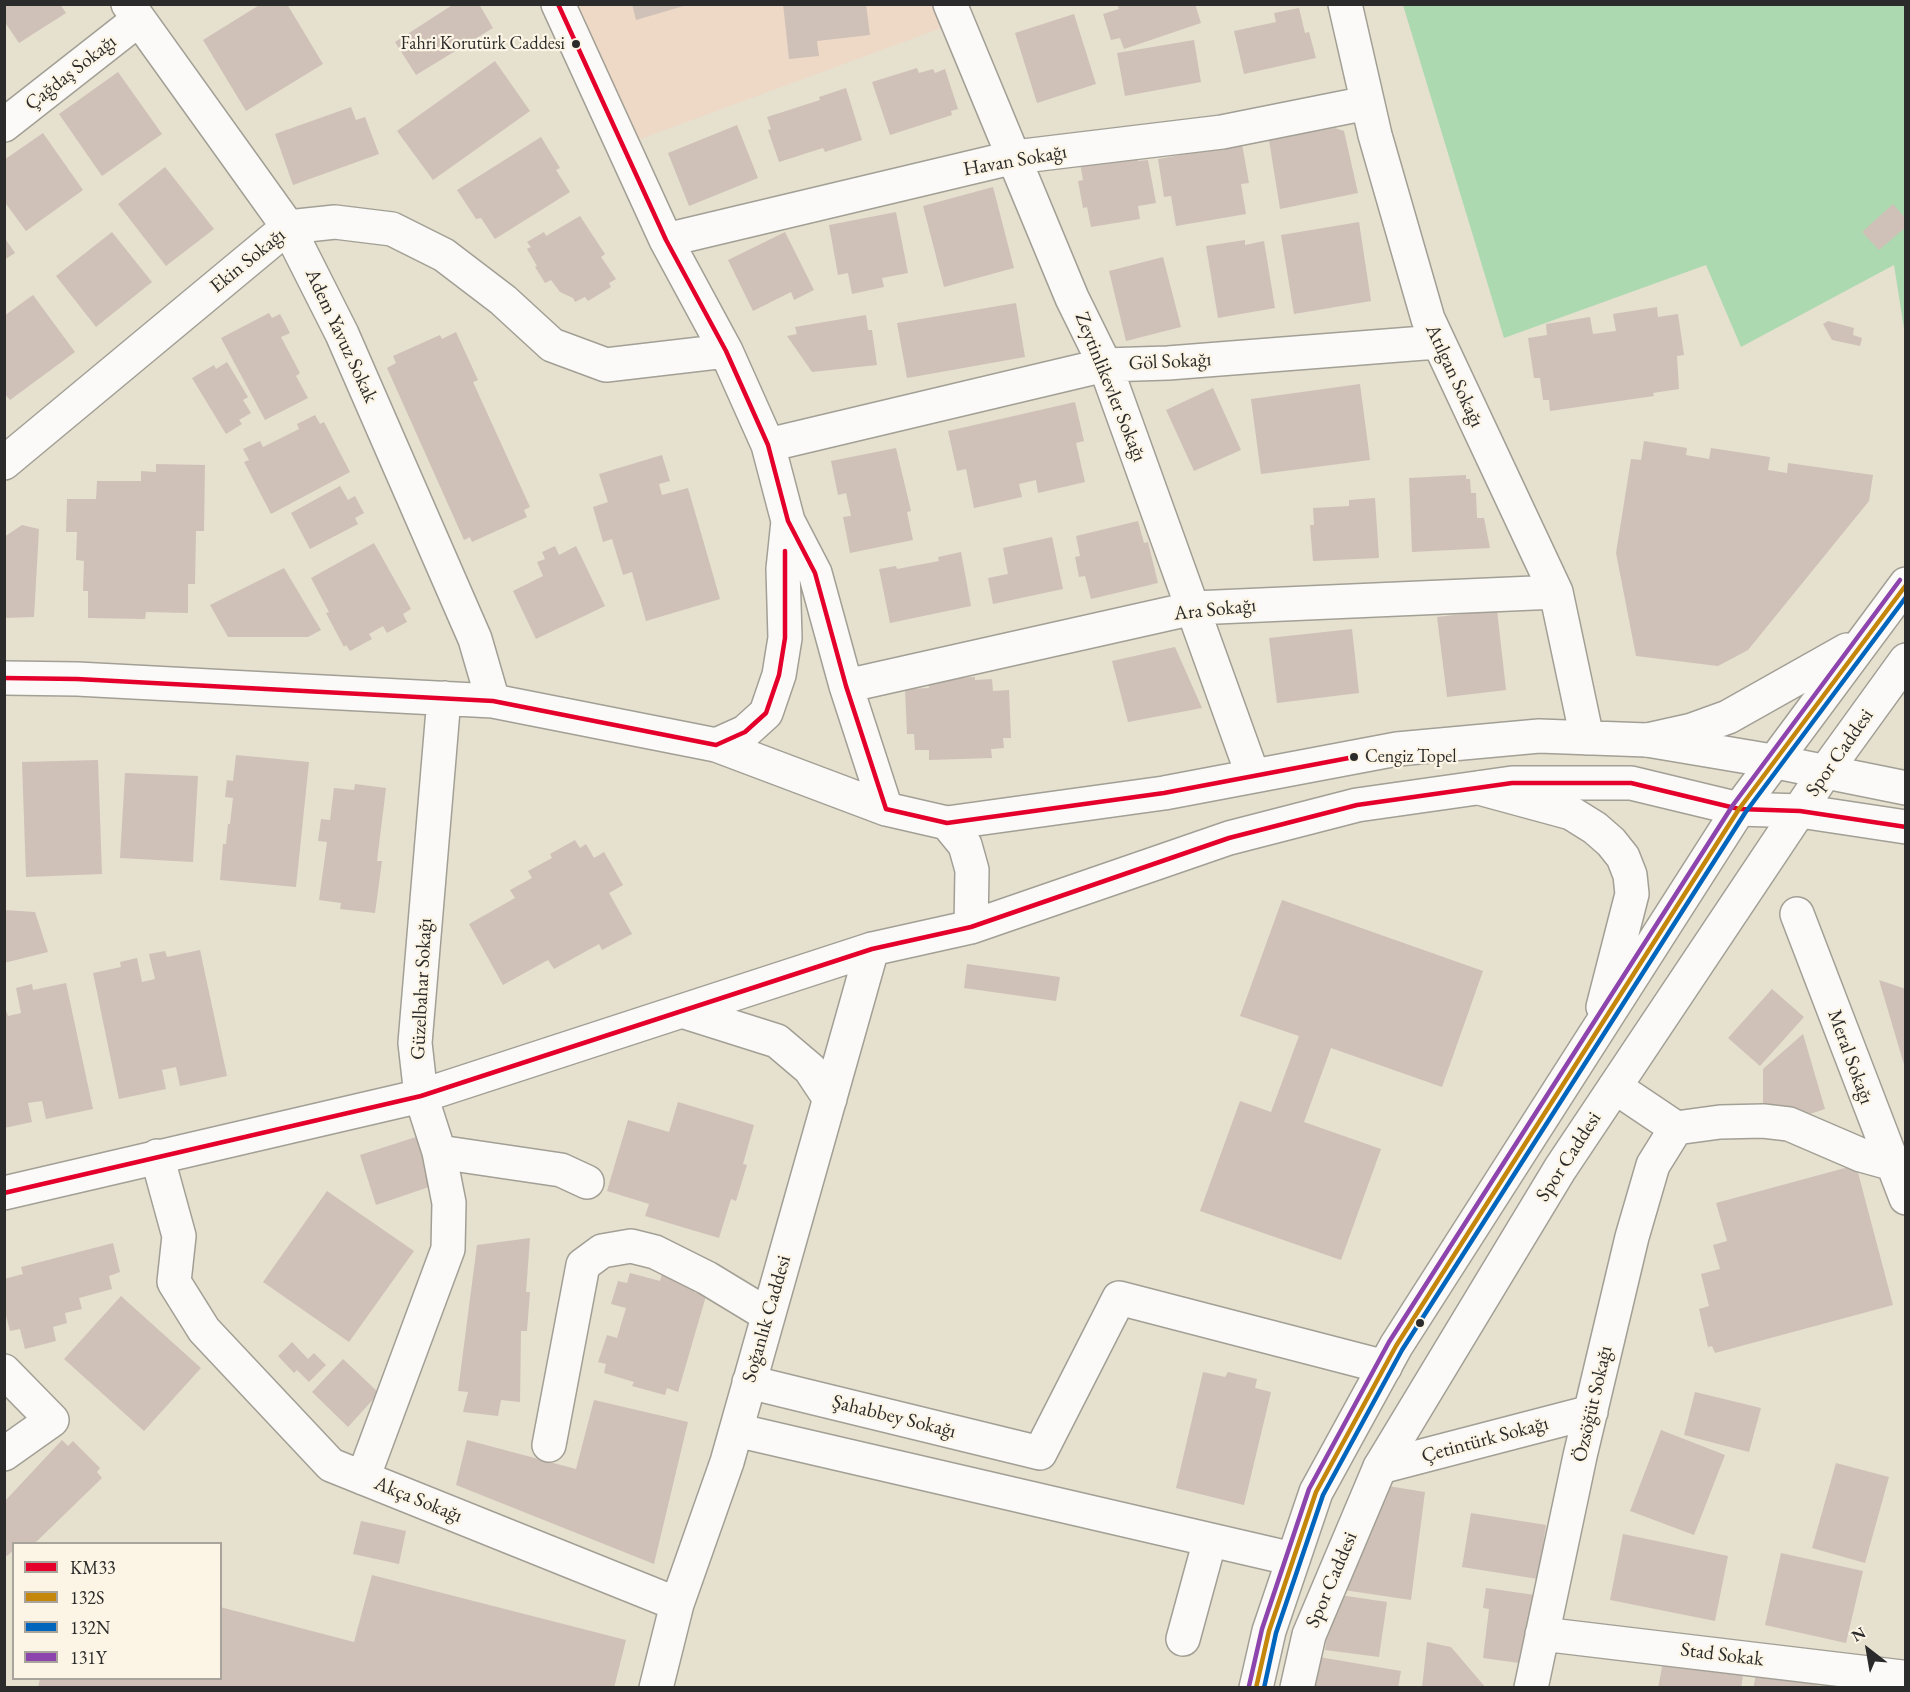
<!DOCTYPE html>
<meta charset="utf-8">
<style>
body{margin:0}
#map{position:relative;width:1910px;height:1692px;overflow:hidden;background:#e6e0cf;font-family:"EB Garamond",serif}
canvas{display:block}
.frame{position:absolute;inset:0;border:6px solid #2b2b2b;pointer-events:none}
.legend{position:absolute;left:12px;top:1542px;width:210px;height:138px;box-sizing:border-box;background:#fcf5e5;border:2px solid #a8a49b;margin:0;padding:8px 10px;list-style:none;font-size:18px;color:#2b2b2b}
.legend li{display:flex;align-items:center;gap:12px;height:30px}
.legend b{width:30px;border:2px solid #a8a49b}
.north{position:absolute;left:1838px;top:1620px;width:60px;height:60px;-webkit-text-stroke:4px #fcf5e5;paint-order:stroke;rotate:329deg;font-size:16px;font-weight:700;line-height:24px;text-align:center;color:#2b2b2b}
.north::after{content:'';display:block;margin:auto;width:21px;height:27px;background:#2b2b2b;clip-path:polygon(50% 0,100% 100%,50% 72%,0 100%)}
</style>
<div id="map">
<canvas width="1910" height="1692"></canvas>
<div class="frame"></div>
<ul class="legend">
<li><b style="height:8px;background:#e4002b"></b>KM33</li>
<li><b style="height:8px;background:#c4870b"></b>132S</li>
<li><b style="height:8px;background:#0065bd"></b>132N</li>
<li><b style="height:8px;background:#8e44ad"></b>131Y</li>
</ul>
<div class="north">N</div>
</div>
<script>
const ctx = document.querySelector('canvas').getContext('2d');
ctx.lineJoin = 'round';
function paint(path, color) { ctx.fillStyle = color; ctx.fill(path, 'evenodd'); }
const toPath = rows => new Path2D(rows.map(r => 'M' + r).join(''));
function strokePath(path, color, width, dash) { ctx.strokeStyle = color; ctx.lineWidth = width; ctx.lineCap = dash ? 'butt' : 'round'; ctx.setLineDash(dash || []); ctx.stroke(path); }
function label(font, color, halo, rows, align = 'center') {
  ctx.font = font + ' "EB Garamond",serif'; ctx.lineWidth = 4.5; ctx.setLineDash([]); ctx.textBaseline = 'middle'; ctx.strokeStyle = halo; ctx.fillStyle = color; for (const [text, x, y, turn = 0] of rows) {
    ctx.save(); ctx.translate(x, y); ctx.rotate((+turn || 0) * Math.PI / 180); ctx.textAlign = isNaN(turn) ? turn : align; if (halo) ctx.strokeText(text, 0, 0); ctx.fillText(text, 0, 0); ctx.restore();
  }
}
paint(toPath([
 [578,5,938,5,947,26,635,141]
]), '#eed9c7');
paint(toPath([
 [1403,5,1905,5,1905,335,1894,265,1741,347,1706,265,1504,338]
]), '#add9b0');
paint(toPath([
 [4,4,60,4,66,13,19,43,4,21],
 [261,4,287,4,323,64,246,111,203,40],
 [454,4,479,4,493,28,416,75,395,42],
 [632,4,687,4,687,5,636,20],
 [783,4,866,4,870,35,817,41,819,56,789,59],
 [1117,4,1195,4,1201,23,1124,49,1120,38,1111,40,1103,14,1119,9],
 [1299,8,1305,33,1309,32,1316,58,1244,74,1234,31,1276,22,1274,13],
 [1074,14,1096,84,1037,103,1015,33],
 [1194,40,1201,82,1125,96,1117,53],
 [495,61,530,111,433,180,397,131],
 [917,68,919,73,933,69,935,73,945,69,958,109,951,111,952,115,890,135,872,82],
 [118,72,162,134,102,176,59,114],
 [846,88,862,140,825,152,823,148,779,162,768,130,771,129,767,117,820,100,819,97],
 [351,107,356,120,365,117,379,154,293,185,275,134],
 [737,125,758,178,689,206,668,153],
 [1335,128,1344,131,1358,193,1280,209,1269,140],
 [43,133,83,190,26,231,4,201,4,160],
 [541,137,560,168,556,170,570,192,495,239,481,218,476,219,457,190],
 [1242,144,1249,183,1241,184,1246,214,1176,226,1171,196,1164,197,1158,159],
 [1137,153,1138,161,1148,160,1156,203,1138,206,1140,219,1091,227,1087,207,1083,208,1078,181,1083,180,1080,163],
 [165,167,214,229,166,266,118,204],
 [993,187,1014,268,944,287,923,206],
 [1893,204,1906,219,1906,227,1879,250,1862,232],
 [896,212,908,273,882,278,884,287,852,294,848,273,838,275,829,225],
 [580,216,605,254,601,257,616,279,609,283,611,287,588,301,585,297,575,302,573,298,560,292,551,280,545,283,535,267,537,266,527,249,531,247,527,242,544,232,546,236],
 [1359,222,1371,301,1294,314,1281,235],
 [112,232,152,282,96,327,56,276],
 [785,232,814,290,794,300,791,292,753,311,728,260],
 [4,237,15,253,4,260],
 [1245,240,1245,245,1264,241,1275,308,1218,318,1206,246],
 [1163,257,1181,327,1126,341,1109,271],
 [33,295,75,352,10,400,4,393,4,316],
 [1016,303,1025,357,907,378,897,323],
 [1657,307,1658,317,1678,314,1684,355,1677,356,1679,389,1653,393,1654,396,1550,411,1549,400,1543,400,1540,378,1534,378,1528,338,1547,335,1546,324,1590,317,1593,334,1616,331,1613,314],
 [269,313,272,318,280,314,290,333,281,337,300,373,296,376,308,398,265,420,221,338],
 [866,315,868,330,872,330,877,365,812,372,787,336,797,334,795,327],
 [1828,321,1854,328,1853,335,1862,338,1860,346,1832,340,1823,324],
 [456,332,478,380,473,382,530,507,524,510,527,517,472,542,470,537,464,540,387,368,396,363,393,356,440,335,442,339],
 [227,362,248,397,243,400,251,413,239,420,242,424,226,434,192,378,214,365,216,369],
 [1360,384,1370,460,1261,474,1251,399],
 [1213,388,1241,450,1194,471,1166,410],
 [1075,402,1084,441,1076,443,1085,482,1038,493,1036,480,1019,484,1022,497,974,508,966,469,957,471,948,431],
 [315,415,320,424,324,422,350,472,271,514,244,462,249,460,243,449,260,441,263,447,299,429,297,424],
 [1644,441,1687,448,1686,455,1709,459,1711,448,1770,457,1768,470,1787,473,1788,463,1873,475,1869,501,1748,650,1718,666,1636,656,1616,553,1631,459,1641,460],
 [896,448,911,511,907,512,913,540,850,553,843,517,851,516,846,493,838,495,831,461],
 [662,455,670,481,659,484,662,495,688,488,720,599,646,621,632,572,623,575,612,539,603,542,593,507,608,502,599,474],
 [156,464,205,465,204,531,196,531,195,584,188,584,188,613,146,612,145,619,88,618,88,591,83,591,84,561,76,560,77,532,66,532,67,499,96,499,97,481,141,481,141,471,156,472],
 [1466,475,1466,479,1470,479,1471,493,1476,493,1477,518,1484,518,1490,548,1412,552,1409,478],
 [340,486,348,500,355,496,364,513,355,518,358,524,310,549,291,513],
 [1375,498,1379,558,1313,561,1310,525,1314,525,1313,508,1349,506,1349,500],
 [1138,521,1144,543,1148,542,1158,583,1091,599,1085,576,1079,577,1075,557,1080,556,1076,536],
 [22,525,39,529,34,617,4,618,4,537],
 [1052,537,1063,589,993,604,988,578,1008,574,1003,548],
 [374,543,411,609,403,614,407,622,387,633,383,626,369,634,372,639,350,651,346,645,344,647,326,613,329,612,311,578],
 [555,546,559,555,576,546,605,606,536,639,513,591,543,576,537,562,545,559,542,552],
 [961,552,971,606,890,623,879,569,896,566,897,569,939,561,938,557],
 [284,568,321,630,308,637,228,637,210,605],
 [1497,610,1506,690,1447,697,1437,617],
 [1352,629,1359,693,1277,703,1269,638],
 [1175,647,1202,708,1128,722,1112,661],
 [975,677,975,680,992,679,993,691,1009,690,1011,738,1003,738,1004,748,991,749,992,758,929,760,929,750,915,750,914,734,907,734,905,689,929,688,928,679],
 [236,755,309,762,296,887,220,880,223,844,226,844,228,824,230,824,233,798,225,797,227,780,233,781],
 [98,760,102,874,26,877,22,762],
 [125,773,198,776,193,862,120,858],
 [355,784,386,788,377,861,382,861,375,913,340,909,341,903,319,900,327,842,318,841,321,819,330,820,334,788,354,790],
 [575,840,580,848,586,844,594,858,604,852,623,885,609,893,632,934,602,950,599,944,554,969,548,960,503,985,469,924,515,898,510,890,532,878,528,871,552,858,550,854],
 [1282,900,1483,971,1442,1087,1331,1048,1304,1122,1381,1149,1341,1260,1200,1211,1240,1101,1271,1112,1299,1036,1240,1016],
 [4,910,35,912,48,952,4,963],
 [200,950,227,1076,180,1086,176,1067,162,1070,166,1089,119,1099,93,973,121,967,120,962,137,958,142,982,155,979,149,954,165,951,167,957],
 [967,964,1060,977,1056,1001,964,988],
 [1879,980,1906,989,1906,1068,1905,1068],
 [66,983,93,1109,46,1119,42,1101,28,1103,32,1122,4,1128,4,1004,8,1016,21,1013,16,988,32,984,33,990],
 [1772,989,1804,1017,1760,1066,1728,1038],
 [1803,1034,1825,1109,1785,1122,1763,1104,1763,1069],
 [678,1102,754,1125,743,1164,747,1165,736,1201,731,1199,719,1238,645,1216,649,1204,607,1191,628,1120,669,1132],
 [416,1137,432,1186,376,1205,360,1155],
 [1856,1165,1893,1305,1715,1353,1712,1346,1708,1347,1699,1309,1709,1306,1701,1274,1720,1269,1713,1245,1727,1241,1716,1203],
 [327,1191,414,1251,349,1342,263,1282],
 [530,1238,526,1292,530,1292,527,1331,521,1331,520,1402,501,1400,498,1416,463,1412,468,1392,458,1391,477,1245],
 [113,1243,120,1272,109,1276,112,1289,79,1298,82,1309,65,1313,67,1323,53,1327,56,1341,25,1349,20,1329,10,1331,4,1308,4,1279,23,1274,21,1267],
 [630,1273,660,1281,662,1274,696,1285,694,1292,706,1296,678,1392,667,1388,665,1395,632,1386,634,1382,604,1373,606,1364,598,1362,607,1335,617,1338,626,1308,611,1304,618,1281,627,1283],
 [121,1296,201,1368,144,1431,64,1359],
 [292,1342,308,1359,314,1353,326,1365,309,1382,297,1370,294,1373,278,1356],
 [343,1359,379,1393,348,1427,312,1392],
 [1203,1372,1225,1377,1228,1372,1257,1379,1255,1388,1271,1392,1244,1505,1176,1488],
 [1695,1392,1761,1408,1749,1452,1684,1435],
 [594,1400,688,1422,654,1564,456,1485,467,1440,576,1469],
 [1661,1430,1725,1455,1694,1535,1630,1511],
 [62,1440,68,1446,73,1441,100,1468,97,1472,102,1478,34,1544,14,1544,14,1550,7,1556,4,1554,4,1502],
 [1836,1463,1889,1477,1865,1563,1812,1548],
 [1388,1486,1425,1492,1411,1600,1337,1589],
 [1471,1513,1546,1525,1538,1579,1462,1567],
 [361,1521,406,1531,399,1564,353,1554],
 [1623,1534,1728,1556,1715,1621,1610,1600],
 [1781,1553,1863,1571,1846,1643,1765,1625],
 [372,1575,626,1640,614,1688,38,1688,40,1678,220,1678,220,1607,354,1642],
 [1486,1588,1542,1596,1533,1665,1483,1658,1489,1609,1483,1608],
 [1333,1594,1387,1602,1379,1657,1325,1650],
 [1427,1642,1451,1647,1486,1688,1422,1688],
 [1665,1652,1744,1670,1741,1688,1658,1688],
 [1319,1657,1401,1671,1398,1688,1313,1688],
 [1757,1671,1824,1687,1824,1688,1753,1688]
]), '#cfc1b7');
const minor = toPath([
 [128,4,288,227,342,334,475,639,493,701],
 [558,4,666,240,726,351,768,445,788,521,815,573,846,686,886,809],
 [950,4,1072,298,1105,365,1253,776],
 [1345,4,1375,135,1428,319,1556,592,1587,738],
 [4,125,138,20],
 [666,240,1015,157,1222,132,1367,103],
 [768,445,1105,365,1168,363,1437,342],
 [4,463,288,227,335,222,392,229,444,255,503,300,552,345,606,365,726,351],
 [4,678,77,679,493,701,716,745,886,809,947,823,1164,793,1397,749,1539,736,1647,740,1772,761,1906,788],
 [846,686,1194,608,1556,592],
 [716,745,745,732,766,713,779,675,785,638,783,569,788,521],
 [947,823,965,845,972,870,971,927],
 [1797,914,1906,1198],
 [682,1011,777,1041,810,1069,830,1099],
 [1615,1087,1676,1128,1720,1122,1763,1121,1789,1124,1861,1155,1890,1163],
 [439,1152,561,1170,587,1182],
 [157,1156,179,1236,174,1282,204,1330,331,1465,677,1604],
 [4,1193,421,1096,872,949,971,927,1229,838,1357,805,1512,783,1631,783,1739,809,1800,811,1906,827],
 [4,1371,52,1420,4,1454],
 [749,1382,1040,1453,1119,1298,1385,1367],
 [736,1430,1293,1559],
 [549,1445,583,1265,602,1251,631,1246,655,1252,707,1278,768,1315],
 [1380,1467,1591,1412],
 [363,1478,448,1249,449,1203,439,1152,421,1096,415,1043,444,698],
 [1542,1634,1902,1677],
 [1183,1639,1210,1540],
 [656,1688,677,1604,727,1462,872,949],
 [1531,1688,1580,1456,1632,1237,1653,1165,1676,1128]
]);
const major = toPath([
 [1647,740,1692,730,1728,717,1847,650],
 [1479,788,1571,813,1595,828,1611,842,1623,857,1630,875,1632,894,1603,1007],
 [1256,1688,1269,1631,1316,1492,1396,1346,1739,809,1906,584],
 [1297,1688,1309,1635,1380,1467,1560,1169,1825,772,1906,660]
]);
strokePath(minor, '#a29f95', 36);
strokePath(major, '#a29f95', 36);
strokePath(minor, '#fbfaf8', 33);
strokePath(major, '#fbfaf8', 33);
strokePath(toPath([
 [558,4,666,240,726,351,768,445,788,521,815,573,846,686,886,809,947,823,1164,793,1354,757],
 [4,678,77,679,493,701,716,745,745,732,766,713,779,675,785,638,785,551],
 [4,1193,421,1096,872,949,971,927,1229,838,1357,805,1512,783,1631,783,1739,809,1800,811,1906,827]
]), '#e4002b', 4.5);
strokePath(toPath([
 [1256,1688,1269,1631,1316,1492,1396,1346,1739,809,1906,585]
]), '#c4870b', 4.5);
strokePath(toPath([
 [1264,1688,1276,1633,1323,1495,1402,1350,1745,813,1906,597]
]), '#0065bd', 4.5);
strokePath(toPath([
 [1249,1686,1262,1629,1309,1489,1389,1342,1733,805,1900,580]
]), '#8e44ad', 4.5);
for (const [x, y, r, color] of [
 [576,44,5,"#2b2b2b"],
 [1354,757,5,"#2b2b2b"],
 [1420,1323,5,"#2b2b2b"]
]) { const dot = new Path2D(); dot.arc(x, y, r, 0, 2 * Math.PI); ctx.fillStyle = color; ctx.fill(dot); strokePath(dot, '#fcf5e5', 2); }
label('18px', '#2b2b2b', '#fcf5e5', [
 ["Fahri Korutürk Caddesi",565,44],
 ["Cengiz Topel",1365,757,"left"]
], 'right');
label('20px', '#2b2b2b', '#fcf5e5', [
 ["Çağdaş Sokağı",71,73,-38],
 ["Havan Sokağı",1015,161,-10],
 ["Ekin Sokağı",248,261,-39],
 ["Adem Yavuz Sokak",341,336,65],
 ["Göl Sokağı",1170,362,-3],
 ["Atılgan Sokağı",1454,376,65],
 ["Zeytinlikevler Sokağı",1110,387,68],
 ["Ara Sokağı",1215,610,-6],
 ["Spor Caddesi",1840,753,-55],
 ["Güzelbahar Sokağı",422,989,-87],
 ["Meral Sokağı",1850,1057,70],
 ["Spor Caddesi",1569,1157,-57],
 ["Soğanlık Caddesi",767,1319,-74],
 ["Özsöğüt Sokağı",1593,1404,-77],
 ["Şahabbey Sokağı",894,1417,14],
 ["Çetintürk Sokağı",1485,1440,-15],
 ["Akça Sokağı",418,1500,22],
 ["Spor Caddesi",1332,1580,-67],
 ["Stad Sokak",1722,1655,7]
]);
</script>
